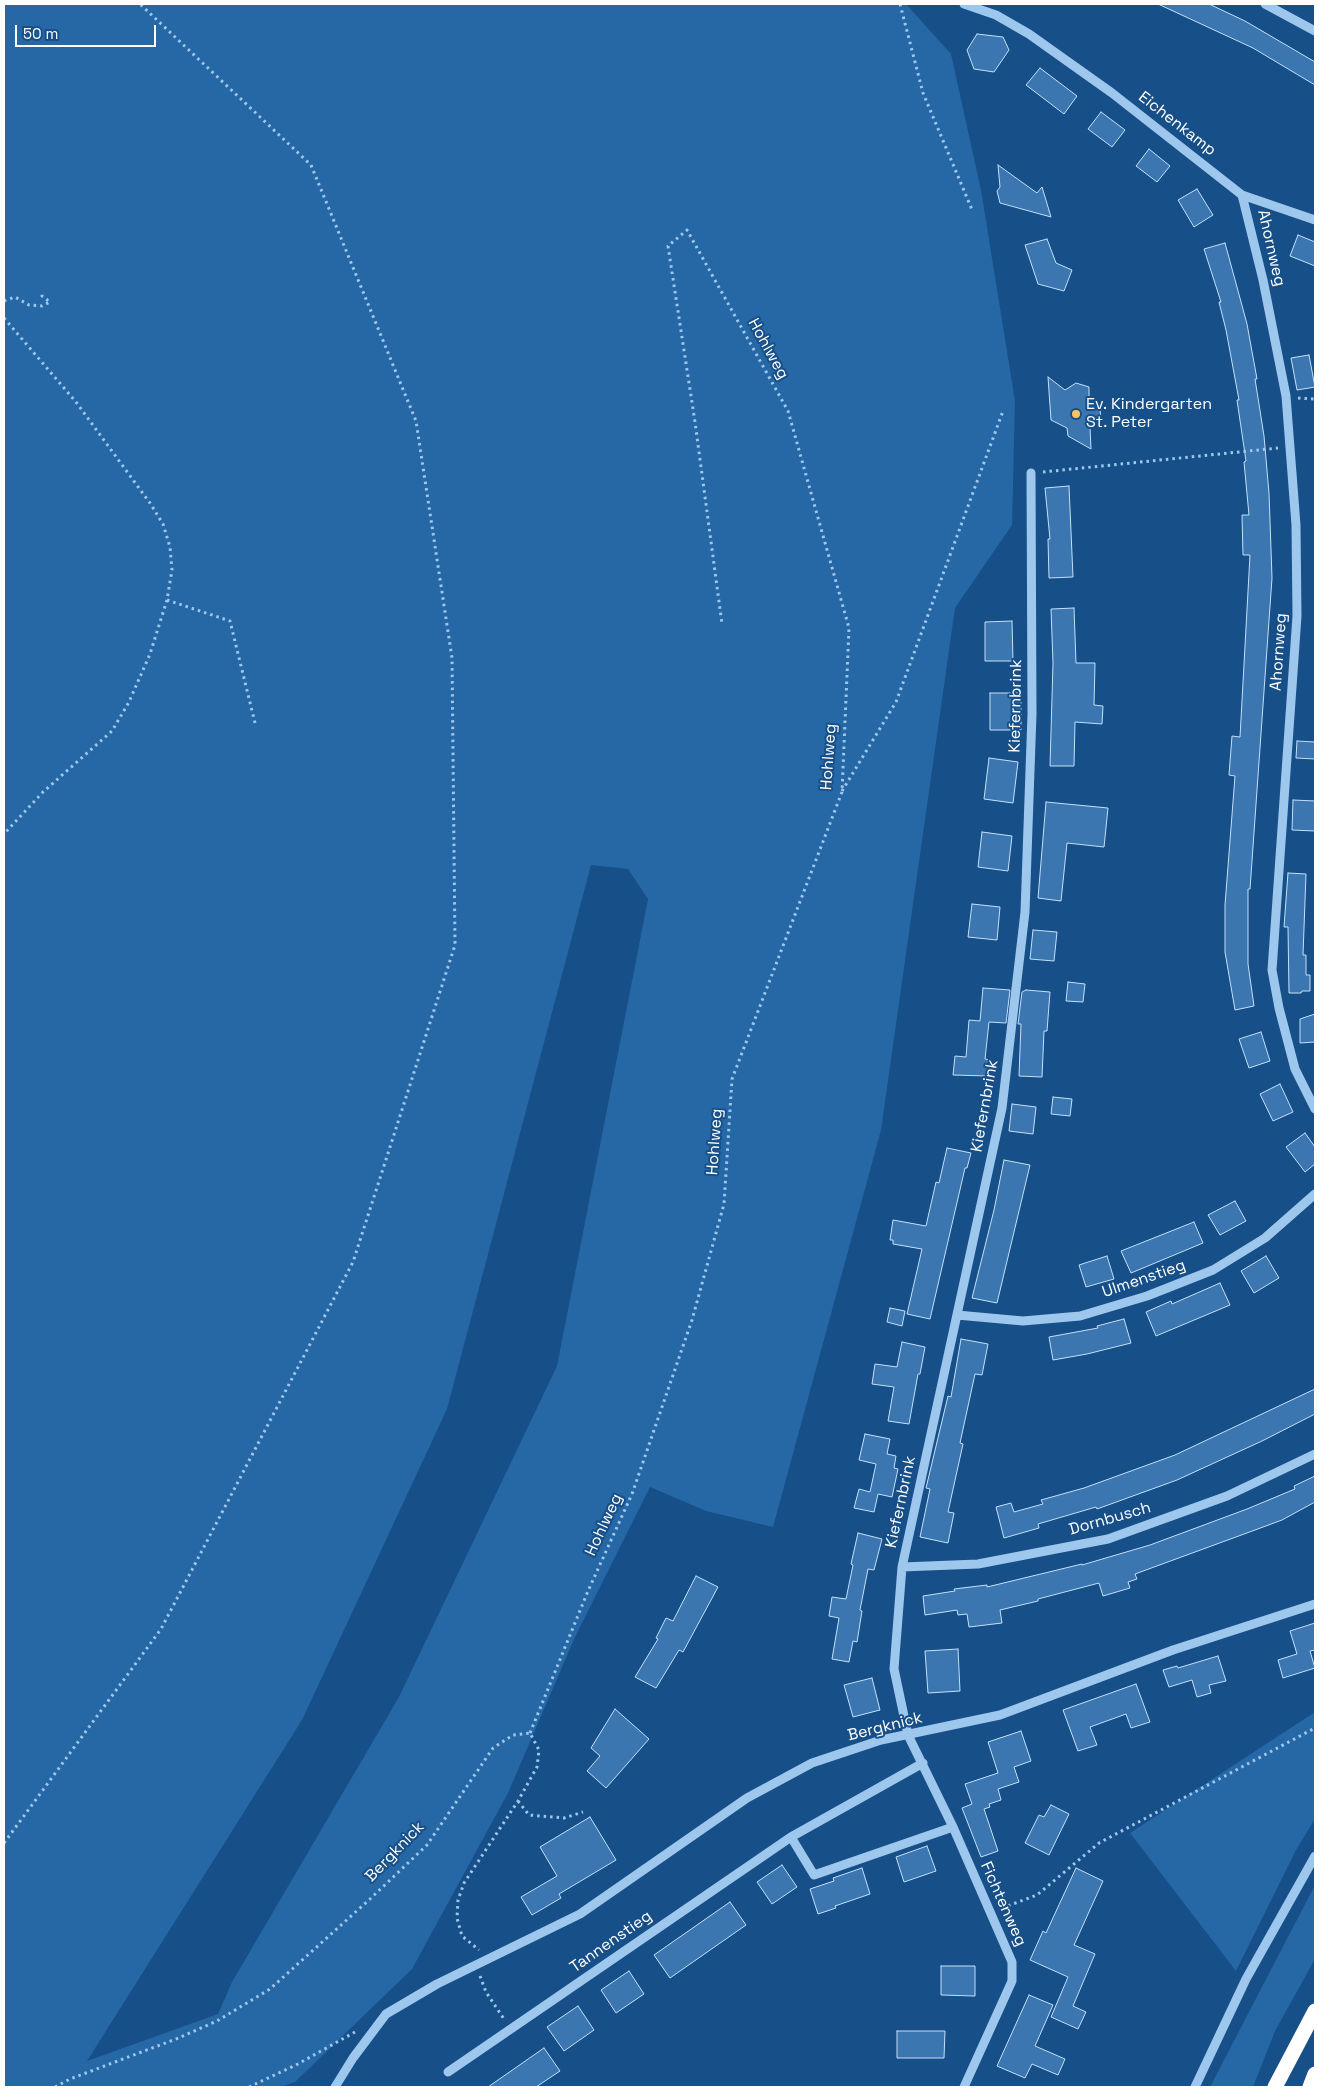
<!DOCTYPE html>
<style>
body{margin:0}
#map{position:relative;width:1319px;height:2091px;overflow:hidden;background:#174f88;font-family:"Space Grotesk",sans-serif}
canvas{display:block}
.frame{position:absolute;inset:0;border:5px solid #fff;pointer-events:none}
.scale{position:absolute;left:15px;top:25px;width:141px;height:22px;box-sizing:border-box;border:2px solid #fff;border-top:0;padding-left:6px;font-size:15px;line-height:18px;white-space:nowrap;color:#fff;-webkit-text-stroke:4px #174f88;paint-order:stroke}
</style>
<div id="map">
<canvas width="1319" height="2091"></canvas>
<div class="frame"></div>
<div class="scale">50 m</div>
</div>
<script>
const ctx = document.querySelector('canvas').getContext('2d');
ctx.lineJoin = 'round';
function paint(path, color) { ctx.fillStyle = color; ctx.fill(path, 'evenodd'); }
const toPath = rows => new Path2D(rows.map(r => 'M' + r).join(''));
function strokePath(path, color, width, dash) { ctx.strokeStyle = color; ctx.lineWidth = width; ctx.lineCap = dash ? 'butt' : 'round'; ctx.setLineDash(dash || []); ctx.stroke(path); }
function label(font, color, halo, rows, align = 'center') {
  ctx.font = font + ' "Space Grotesk",sans-serif'; ctx.lineWidth = 4; ctx.setLineDash([]); ctx.textBaseline = 'middle'; ctx.strokeStyle = halo; ctx.fillStyle = color; for (const [text, x, y, turn = 0] of rows) {
    ctx.save(); ctx.translate(x, y); ctx.rotate((+turn || 0) * Math.PI / 180); ctx.textAlign = isNaN(turn) ? turn : align; if (halo) ctx.strokeText(text, 0, 0); ctx.fillText(text, 0, 0); ctx.restore();
  }
}
paint(toPath([
 [4,4,906,4,951,54,981,190,1015,401,1012,525,955,608,881,1130,773,1527,706,1511,650,1487,575,1637,508,1793,412,1969,295,2082,280,2087,4,2087],
 [591,865,628,869,648,899,557,1366,399,1697,232,1982,218,2014,87,2061,302,1720,447,1409],
 [1315,1712,1315,1819,1296,1850,1236,1971,1130,1833],
 [1315,1885,1315,1959,1275,2031,1253,2087,1210,2087]
]), '#2667a6');
const building = toPath([
 [1158,4,1209,4,1245,21,1315,62,1315,85,1253,48,1158,4],
 [977,34,1003,37,1009,50,994,72,974,69,967,50,977,34],
 [1040,68,1077,96,1064,114,1026,85,1040,68],
 [1101,112,1125,130,1112,147,1088,129,1101,112],
 [1149,149,1170,166,1157,182,1136,166,1149,149],
 [998,165,1037,193,1042,187,1051,217,1000,203,997,191,1000,187,998,165],
 [1197,189,1213,215,1194,227,1178,200,1197,189],
 [1298,235,1315,242,1315,266,1290,256,1298,235],
 [1047,239,1056,263,1072,270,1064,291,1038,284,1025,245,1047,239],
 [1225,243,1247,324,1257,379,1255,379,1264,436,1269,493,1272,578,1250,889,1248,889,1248,964,1254,1006,1235,1010,1225,952,1225,905,1235,776,1229,775,1232,736,1240,737,1250,555,1243,555,1242,515,1249,515,1244,462,1246,461,1237,400,1239,400,1226,330,1219,302,1221,302,1204,249,1225,243],
 [1309,355,1315,387,1297,390,1291,358,1309,355],
 [1048,377,1065,390,1076,383,1089,387,1089,402,1100,408,1101,421,1090,428,1091,449,1068,436,1067,428,1051,420,1048,377],
 [1069,486,1073,577,1049,578,1048,539,1050,539,1045,488,1069,486],
 [1074,608,1076,663,1095,663,1094,705,1103,706,1102,724,1075,722,1074,766,1050,766,1053,663,1051,609,1074,608],
 [1012,621,1013,661,985,661,985,622,1012,621],
 [990,693,1021,693,1021,730,990,730,990,693],
 [1297,741,1315,742,1315,759,1296,758,1297,741],
 [989,758,1018,762,1013,803,984,799,989,758],
 [1293,800,1315,801,1315,831,1292,830,1293,800],
 [1046,802,1108,808,1104,847,1067,843,1061,901,1038,898,1046,802],
 [982,832,1012,836,1008,871,978,867,982,832],
 [1288,873,1306,874,1303,955,1306,955,1306,975,1310,975,1310,991,1302,991,1301,993,1289,993,1288,927,1284,927,1288,873],
 [972,904,1000,907,997,940,968,937,972,904],
 [1033,930,1057,932,1054,961,1030,959,1033,930],
 [1068,982,1085,984,1083,1002,1066,1001,1068,982],
 [983,988,1010,990,1006,1023,989,1022,985,1059,990,1060,988,1076,953,1075,955,1056,966,1057,969,1020,980,1021,983,988],
 [1026,990,1050,992,1047,1031,1044,1031,1042,1077,1019,1076,1021,1024,1018,1024,1022,992,1026,990],
 [1315,1014,1315,1042,1300,1043,1300,1019,1315,1014],
 [1261,1032,1270,1061,1249,1068,1239,1039,1261,1032],
 [1280,1084,1293,1112,1273,1121,1260,1094,1280,1084],
 [1053,1097,1072,1099,1070,1116,1051,1114,1053,1097],
 [1012,1104,1036,1107,1033,1134,1009,1131,1012,1104],
 [1305,1133,1315,1147,1315,1164,1305,1172,1286,1147,1305,1133],
 [947,1148,971,1153,967,1168,965,1168,930,1319,907,1314,922,1249,893,1244,893,1240,890,1240,893,1220,926,1226,936,1182,939,1183,947,1148],
 [1004,1160,1030,1165,997,1303,972,1298,994,1210,1004,1160],
 [1235,1201,1246,1221,1220,1235,1208,1215,1235,1201],
 [1194,1222,1203,1243,1131,1273,1121,1251,1194,1222],
 [1107,1256,1114,1279,1086,1287,1079,1265,1107,1256],
 [1266,1256,1279,1278,1254,1293,1241,1271,1266,1256],
 [1220,1283,1230,1305,1156,1336,1146,1312,1171,1301,1172,1304,1220,1283],
 [890,1308,905,1311,902,1326,887,1322,890,1308],
 [1124,1319,1131,1343,1087,1354,1053,1360,1049,1337,1098,1328,1097,1326,1124,1319],
 [961,1339,988,1344,982,1375,975,1374,960,1443,963,1444,948,1512,954,1513,948,1543,920,1537,930,1489,926,1488,948,1396,951,1397,961,1339],
 [902,1342,925,1347,920,1374,918,1374,909,1424,888,1421,894,1387,872,1384,875,1364,897,1367,902,1342],
 [1315,1389,1315,1414,1262,1441,1177,1480,1097,1509,1096,1507,1038,1524,1039,1528,1004,1538,996,1507,1011,1503,1014,1512,1043,1504,1041,1500,1084,1488,1175,1455,1315,1389],
 [865,1434,890,1439,887,1454,896,1456,894,1468,898,1469,892,1497,878,1494,874,1512,854,1508,859,1489,870,1492,876,1464,859,1460,865,1434],
 [1315,1476,1315,1502,1282,1520,1255,1530,1135,1574,1137,1579,1128,1582,1130,1588,1103,1596,1099,1583,1038,1599,1038,1601,1000,1610,1002,1623,969,1627,967,1614,958,1615,957,1610,925,1615,923,1596,955,1591,954,1589,987,1585,987,1587,1082,1564,1082,1565,1150,1545,1247,1509,1295,1489,1294,1486,1315,1476],
 [858,1533,882,1539,874,1570,868,1569,860,1610,862,1611,857,1642,853,1641,849,1662,832,1659,839,1618,829,1616,832,1597,846,1599,853,1565,851,1564,858,1533],
 [696,1576,718,1587,683,1652,679,1650,656,1688,635,1677,658,1639,656,1638,666,1618,673,1621,696,1576],
 [1315,1623,1315,1650,1310,1651,1315,1668,1283,1678,1278,1660,1297,1654,1290,1631,1315,1623],
 [958,1649,960,1691,928,1693,925,1651,958,1649],
 [1218,1656,1226,1681,1209,1685,1211,1693,1197,1697,1192,1680,1169,1687,1163,1670,1177,1666,1178,1668,1218,1656],
 [872,1678,880,1710,853,1717,844,1685,872,1678],
 [1136,1684,1150,1722,1131,1728,1126,1714,1090,1727,1097,1745,1078,1751,1063,1710,1136,1684],
 [615,1709,649,1739,606,1788,587,1771,600,1756,591,1748,615,1709],
 [1021,1731,1031,1761,1014,1767,1019,1782,998,1789,1001,1800,989,1804,990,1807,984,1809,998,1851,981,1857,962,1808,972,1804,965,1784,998,1773,988,1742,1021,1731],
 [1051,1805,1069,1814,1049,1855,1025,1843,1039,1815,1044,1817,1051,1805],
 [590,1817,616,1860,559,1894,561,1898,532,1915,521,1897,557,1876,540,1847,590,1817],
 [927,1846,936,1871,904,1882,896,1857,927,1846],
 [782,1865,797,1887,772,1904,757,1882,782,1865],
 [862,1868,870,1894,835,1906,836,1908,818,1914,810,1889,834,1881,833,1878,862,1868],
 [1076,1868,1103,1881,1074,1945,1095,1954,1073,2006,1086,2012,1078,2029,1051,2017,1068,1977,1030,1960,1043,1931,1046,1933,1076,1868],
 [730,1902,746,1925,670,1978,654,1955,730,1902],
 [941,1966,975,1966,975,1996,941,1995,941,1966],
 [629,1971,644,1994,616,2013,601,1990,629,1971],
 [1029,1995,1053,2005,1035,2046,1065,2059,1058,2075,1032,2064,1025,2078,997,2066,1029,1995],
 [578,2006,594,2030,564,2051,547,2027,578,2006],
 [897,2031,945,2031,944,2058,897,2058,897,2031],
 [544,2048,560,2071,536,2087,488,2087,544,2048]
]);
paint(building, '#3b76b0');
strokePath(building, '#c4e0fa', 1);
strokePath(toPath([
 [900,4,923,93,973,212],
 [4,301,15,297,29,305,42,306,50,302,42,296,42,292],
 [4,318,76,402,150,503,163,524,170,547,172,570,167,600,150,654,129,702,112,731,43,792,4,834],
 [1298,398,1315,399],
 [1043,472,1278,448],
 [167,600,230,621,255,723],
 [842,791,896,702,1003,411],
 [530,1733,588,1591,632,1494,692,1320,724,1204,732,1079,842,792,849,628,788,411,687,230,668,246,695,422,722,624],
 [518,1801,529,1815,564,1818,583,1812],
 [4,1843,161,1629,353,1262,455,945,452,658,416,421,311,165,140,4],
 [1002,1908,1037,1895,1099,1843,1315,1728],
 [480,1976,486,1992,504,2019],
 [55,2087,70,2079,176,2039,217,2021,270,1989,370,1899,427,1845,493,1748,513,1735,530,1733,539,1750,537,1767,518,1801,464,1883,458,1900,457,1918,462,1936,479,1950],
 [249,2087,296,2065,355,2032]
]), '#9ec7ee', 3, [2.5, 4]);
strokePath(toPath([
 [964,4,996,15,1029,34,1112,93,1242,195,1315,220],
 [1265,4,1315,31],
 [1242,195,1263,280,1286,396,1296,525,1297,616,1272,970,1279,1008,1295,1069,1315,1109],
 [957,1315,1023,1321,1080,1316,1147,1296,1213,1270,1265,1238,1315,1194],
 [902,1567,978,1564,1108,1539,1227,1496,1315,1454],
 [791,1837,814,1875,953,1827],
 [448,2072,791,1837,923,1763],
 [335,2087,353,2058,386,2014,437,1984,580,1914,747,1798,812,1763,881,1740,1000,1715,1173,1650,1315,1604],
 [964,2087,1012,1981,1012,1962,953,1827,908,1735,894,1669,902,1567,1002,1108,1025,912,1032,714,1031,473],
 [1195,2087,1246,1979,1315,1856]
]), '#9ec7ee', 9);
strokePath(toPath([
 [1275,2087,1315,2011],
 [1310,2087,1315,2074]
]), '#fff', 15);
for (const [x, y, r, color] of [
 [1076,414,5,"#ffc55b"]
]) { const dot = new Path2D(); dot.arc(x, y, r, 0, 2 * Math.PI); ctx.fillStyle = color; ctx.fill(dot); strokePath(dot, '#174f88', 2); }
label('16px', '#fff', '#174f88', [
 ["Eichenkamp",1177,124,38],
 ["Ahornweg",1271,248,77],
 ["Hohlweg",768,349,61],
 ["Ahornweg",1279,652,-86],
 ["Kiefernbrink",1016,706,-89],
 ["Hohlweg",829,757,-86],
 ["Kiefernbrink",985,1106,-80],
 ["Hohlweg",715,1142,-86],
 ["Ulmenstieg",1144,1279,-19],
 ["Kiefernbrink",901,1502,-78],
 ["Dornbusch",1110,1519,-16],
 ["Hohlweg",604,1525,-65],
 ["Bergknick",885,1727,-14],
 ["Bergknick",395,1852,-46],
 ["Fichtenweg",1003,1904,66],
 ["Tannenstieg",611,1942,-35]
]);
label('16px', '#fff', '#174f88', [
 ["Ev. Kindergarten",1086,405],
 ["St. Peter",1086,423]
], 'left');
</script>
